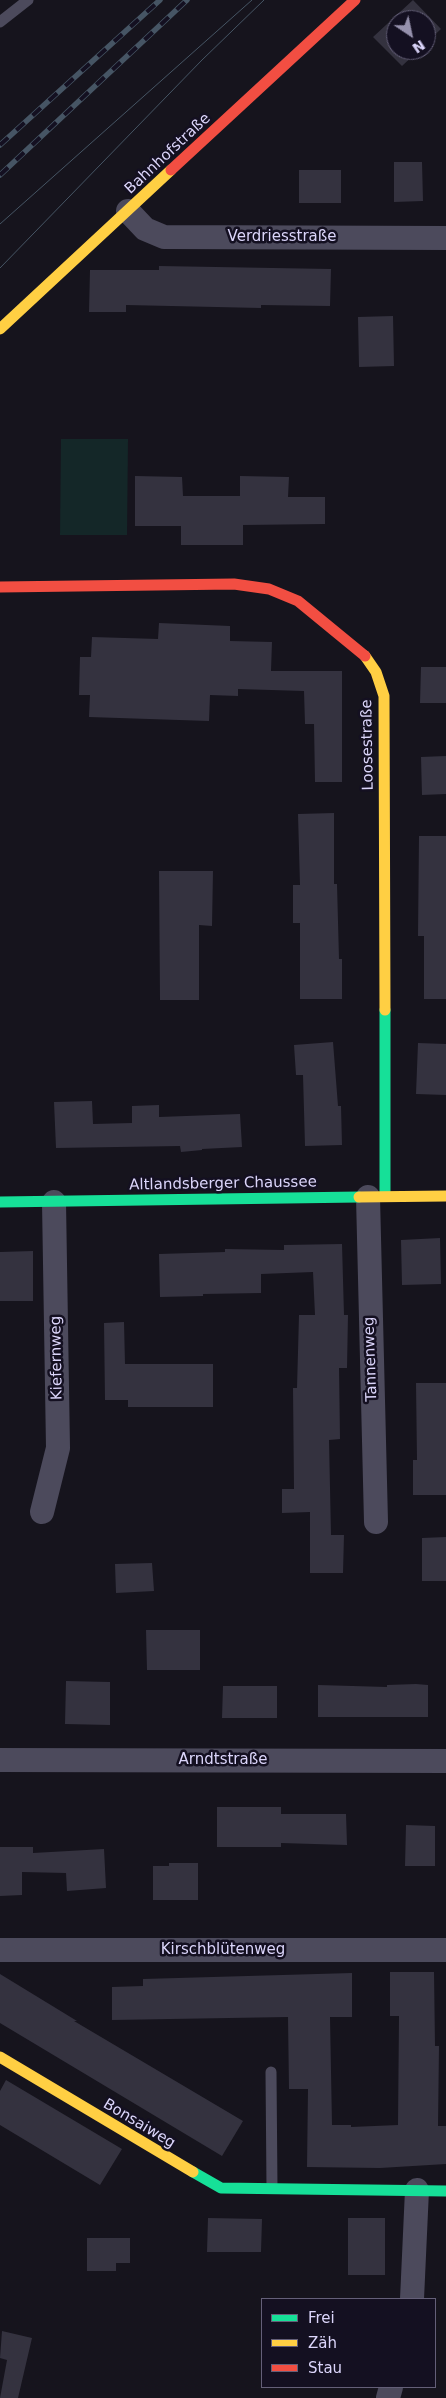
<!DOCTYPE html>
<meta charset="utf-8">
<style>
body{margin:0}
#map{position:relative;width:446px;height:2398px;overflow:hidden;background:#16141d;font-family:"DejaVu Sans",sans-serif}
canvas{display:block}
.legend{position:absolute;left:261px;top:2298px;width:175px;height:90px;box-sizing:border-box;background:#141021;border:1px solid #645f78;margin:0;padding:6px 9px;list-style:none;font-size:15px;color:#dbd5fa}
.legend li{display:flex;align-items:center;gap:10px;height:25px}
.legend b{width:25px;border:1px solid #645f78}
.north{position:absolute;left:386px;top:10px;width:50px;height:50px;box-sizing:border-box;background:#141021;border:1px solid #645f78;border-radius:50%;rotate:146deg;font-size:14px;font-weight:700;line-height:20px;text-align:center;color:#dbd5fa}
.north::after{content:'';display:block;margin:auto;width:18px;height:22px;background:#9691ad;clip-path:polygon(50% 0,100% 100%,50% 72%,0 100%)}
</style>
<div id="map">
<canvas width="446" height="2398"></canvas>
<ul class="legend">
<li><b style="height:6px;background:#16e098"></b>Frei</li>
<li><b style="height:6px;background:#ffcf43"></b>Zäh</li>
<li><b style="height:6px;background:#f24e42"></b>Stau</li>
</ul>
<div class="north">N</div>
</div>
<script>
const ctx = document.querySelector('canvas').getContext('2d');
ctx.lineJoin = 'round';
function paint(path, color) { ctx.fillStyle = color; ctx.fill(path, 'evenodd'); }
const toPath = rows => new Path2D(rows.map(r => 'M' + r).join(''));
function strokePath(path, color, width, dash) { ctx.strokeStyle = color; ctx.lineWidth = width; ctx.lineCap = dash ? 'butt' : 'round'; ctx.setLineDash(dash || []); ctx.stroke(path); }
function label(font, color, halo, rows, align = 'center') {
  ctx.font = font + ' "DejaVu Sans",sans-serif'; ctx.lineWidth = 5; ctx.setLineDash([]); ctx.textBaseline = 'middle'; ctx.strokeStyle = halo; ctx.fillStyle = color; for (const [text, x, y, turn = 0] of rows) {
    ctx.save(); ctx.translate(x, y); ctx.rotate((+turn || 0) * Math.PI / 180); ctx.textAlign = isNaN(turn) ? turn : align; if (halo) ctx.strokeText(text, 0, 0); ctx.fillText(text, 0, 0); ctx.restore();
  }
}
paint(toPath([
 [61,439,128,439,127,535,60,535]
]), '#142728');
paint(toPath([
 [413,0,441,29,426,43,426,20,396,20,396,50,419,50,402,66,373,37],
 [394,162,422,162,423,201,394,202],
 [299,170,341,170,341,203,299,203],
 [159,266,331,269,330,306,261,305,261,308,126,305,126,312,89,312,90,270,159,270],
 [393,316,394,366,359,367,358,317],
 [135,476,182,477,183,496,240,496,240,476,289,477,288,497,325,497,325,524,243,525,243,545,181,545,181,526,135,526],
 [159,623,230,626,230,641,272,642,271,671,342,671,342,782,315,782,314,724,305,724,304,691,238,689,238,696,210,695,209,721,89,717,90,695,79,695,80,657,91,657,92,637,158,639],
 [421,667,446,667,446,703,420,703],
 [446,756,446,794,422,795,421,757],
 [334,813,334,884,337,884,339,959,342,959,342,999,300,999,300,923,293,923,293,885,300,885,298,814],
 [419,836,446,836,446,999,424,999,424,936,418,936],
 [159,871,213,871,212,926,199,925,199,1000,160,1000],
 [333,1042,338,1106,341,1106,342,1145,305,1146,303,1075,296,1075,294,1045],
 [418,1043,446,1044,446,1095,416,1094],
 [92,1101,93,1124,132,1123,132,1106,159,1105,159,1117,240,1114,242,1147,202,1149,202,1150,181,1152,180,1146,56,1148,54,1102],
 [440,1238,441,1284,402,1285,401,1240],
 [342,1244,344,1315,348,1315,347,1368,339,1368,340,1439,329,1440,331,1535,344,1535,343,1573,310,1573,310,1512,282,1513,282,1489,294,1489,293,1388,297,1388,299,1315,315,1315,313,1272,261,1274,261,1293,203,1294,203,1296,160,1297,159,1254,225,1252,225,1249,284,1250,284,1245],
 [33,1251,33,1301,0,1301,0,1252],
 [124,1322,125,1364,213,1364,213,1407,128,1407,128,1400,105,1400,104,1323],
 [416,1383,446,1383,446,1495,413,1495,413,1460,417,1460],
 [446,1537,446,1581,422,1581,422,1538],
 [152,1563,154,1591,116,1593,115,1564],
 [146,1630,200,1630,200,1670,147,1670],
 [66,1681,110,1682,110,1725,65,1724],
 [416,1684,428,1685,428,1717,318,1717,318,1685,387,1687,387,1685],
 [223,1686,277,1686,277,1718,222,1718],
 [217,1807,281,1807,281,1814,346,1814,347,1845,281,1843,281,1847,217,1847],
 [406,1825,435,1826,435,1866,405,1866],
 [0,1847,33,1847,33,1853,104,1849,106,1888,67,1891,66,1873,22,1872,22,1895,0,1896],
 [169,1863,198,1863,198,1900,153,1900,153,1866,169,1866],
 [390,1972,434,1972,435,2046,439,2046,438,2126,446,2126,446,2164,380,2168,307,2167,308,2089,289,2089,288,2017,112,2020,112,1987,143,1986,143,1979,352,1973,352,2017,330,2017,332,2125,351,2125,351,2127,398,2125,399,2016,390,2016],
 [0,1974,77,2021,74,2021,243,2121,222,2156,0,2023],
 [6,2080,122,2149,100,2185,0,2125,0,2091],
 [208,2218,262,2219,261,2252,207,2252],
 [348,2218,385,2218,385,2275,348,2275],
 [87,2238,130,2238,130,2263,116,2263,116,2271,87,2271],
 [2,2331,32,2338,18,2398,0,2398,7,2360,0,2358]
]), '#34323f');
strokePath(toPath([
 [0,22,28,0],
 [271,2072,272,2188]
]), '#4c4a5c', 11);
strokePath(toPath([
 [128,211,145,229,164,237,446,238],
 [368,1197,376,1522],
 [42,1512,58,1448,54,1202],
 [0,1760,446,1761],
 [0,1950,446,1950],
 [412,2299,417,2190],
 [388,2398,391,2387]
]), '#4c4a5c', 24);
strokePath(toPath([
 [385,1010,385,1196],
 [0,1202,359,1197],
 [193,2172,221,2188,446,2191]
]), '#16e098', 11);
strokePath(toPath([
 [0,329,171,170],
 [365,656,376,672,384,696,385,1010],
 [359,1197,446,1196],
 [0,2057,193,2172]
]), '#ffcf43', 11);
strokePath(toPath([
 [171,170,355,0],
 [0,587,234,584,269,589,298,601,365,656]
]), '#f24e42', 11);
strokePath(toPath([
 [0,224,252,0],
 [0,268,202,60,264,0]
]), '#465564', 1);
const rail = toPath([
 [0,145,160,0],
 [0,175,187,0]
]);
strokePath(rail, '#465564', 5.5);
strokePath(rail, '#141021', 4, [11]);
label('15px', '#dbd5fa', '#141021', [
 ["Bahnhofstraße",168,154,-43],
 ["Verdriesstraße",282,237],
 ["Loosestraße",368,745,-91],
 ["Altlandsberger Chaussee",223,1184,-1],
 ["Kiefernweg",57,1358,-91],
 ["Tannenweg",371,1359,-92],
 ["Arndtstraße",223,1760],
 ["Kirschblütenweg",223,1950],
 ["Bonsaiweg",139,2124,31]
]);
</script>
